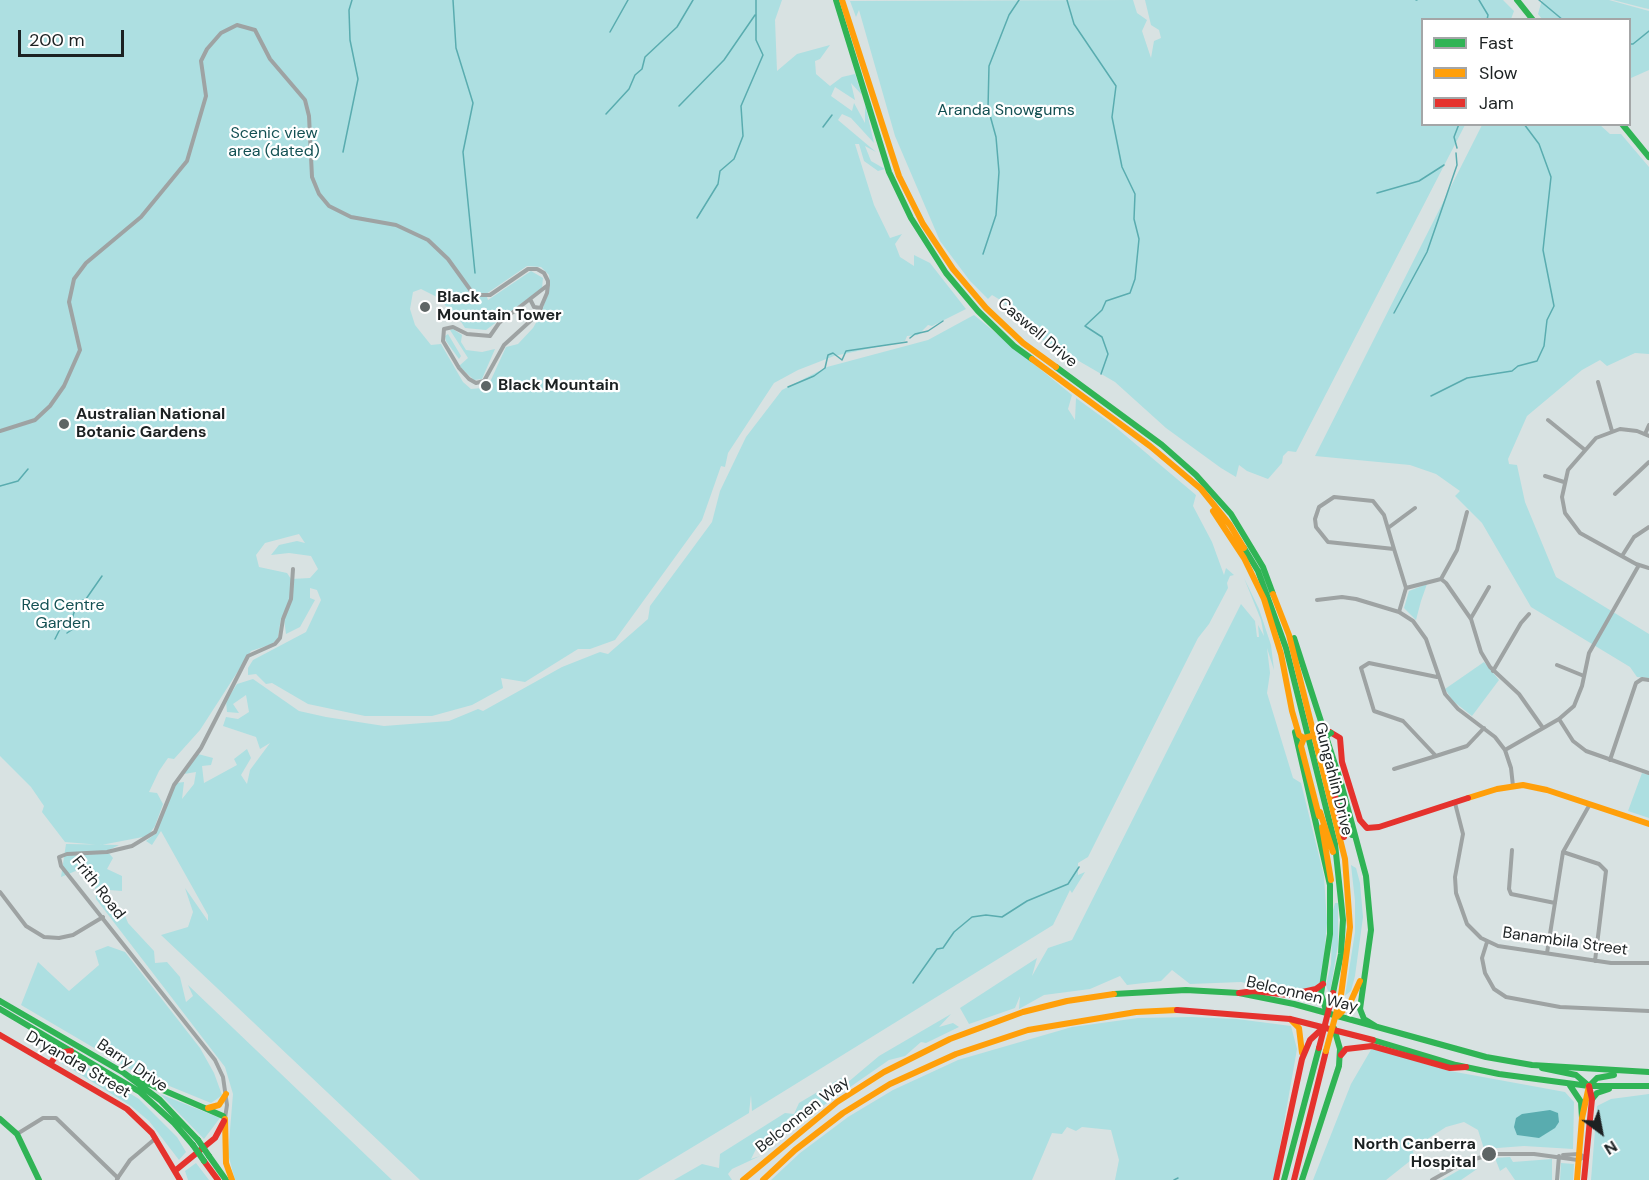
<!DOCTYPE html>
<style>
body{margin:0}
#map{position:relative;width:1649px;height:1180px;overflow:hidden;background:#d8e2e2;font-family:"DM Sans",sans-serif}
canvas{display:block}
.legend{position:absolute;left:1421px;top:18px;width:210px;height:108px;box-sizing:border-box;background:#fff;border:2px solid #a4a6a7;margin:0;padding:8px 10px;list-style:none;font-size:18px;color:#1c2122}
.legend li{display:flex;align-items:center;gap:12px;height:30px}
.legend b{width:30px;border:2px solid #a4a6a7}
.north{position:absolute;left:1571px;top:1102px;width:60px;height:60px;-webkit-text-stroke:4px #fff;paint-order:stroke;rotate:148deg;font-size:16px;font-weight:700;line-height:24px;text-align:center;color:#1c2122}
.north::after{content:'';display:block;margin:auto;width:21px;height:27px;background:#1c2122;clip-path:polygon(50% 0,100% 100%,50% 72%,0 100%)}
.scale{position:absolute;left:18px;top:30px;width:106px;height:27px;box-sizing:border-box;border:3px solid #1c2122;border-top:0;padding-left:8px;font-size:18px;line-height:21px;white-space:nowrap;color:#1c2122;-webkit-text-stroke:4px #fff;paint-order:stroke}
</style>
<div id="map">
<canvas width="1649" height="1180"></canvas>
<ul class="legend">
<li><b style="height:8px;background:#30b455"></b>Fast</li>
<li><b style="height:8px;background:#ff9f0a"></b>Slow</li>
<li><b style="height:8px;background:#e5322d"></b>Jam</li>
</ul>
<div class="north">N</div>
<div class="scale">200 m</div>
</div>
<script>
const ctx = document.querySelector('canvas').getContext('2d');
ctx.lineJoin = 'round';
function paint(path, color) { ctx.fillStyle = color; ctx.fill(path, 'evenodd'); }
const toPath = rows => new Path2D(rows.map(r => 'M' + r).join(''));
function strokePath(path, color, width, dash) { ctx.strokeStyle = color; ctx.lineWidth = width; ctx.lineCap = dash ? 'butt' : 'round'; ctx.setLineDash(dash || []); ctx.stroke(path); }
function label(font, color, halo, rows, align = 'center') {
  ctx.font = font + ' "DM Sans",sans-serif'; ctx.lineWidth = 4.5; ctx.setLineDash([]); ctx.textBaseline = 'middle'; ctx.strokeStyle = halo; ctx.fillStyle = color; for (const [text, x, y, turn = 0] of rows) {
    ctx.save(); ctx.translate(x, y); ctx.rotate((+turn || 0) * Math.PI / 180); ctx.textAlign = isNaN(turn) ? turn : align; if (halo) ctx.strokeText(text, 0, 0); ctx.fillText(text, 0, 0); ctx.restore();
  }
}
paint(toPath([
 [0,0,782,0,775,20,777,71,797,54,830,45,820,59,815,61,816,74,830,86,842,77,855,74,862,95,851,83,855,100,835,87,831,96,852,111,854,103,865,123,865,104,874,143,851,118,842,114,838,120,876,152,865,146,871,161,885,169,878,171,864,161,859,144,855,144,874,205,890,238,902,234,895,244,900,257,914,266,914,255,930,263,966,309,932,326,928,325,918,335,907,336,905,341,834,356,798,370,774,383,728,453,725,467,721,466,702,520,615,640,590,649,578,649,525,682,501,678,503,688,472,705,432,716,365,716,308,704,272,683,266,684,256,674,248,675,248,668,253,660,306,632,321,600,317,590,310,588,310,598,315,600,300,627,286,634,284,619,287,611,281,618,278,638,272,644,251,651,200,730,174,759,168,758,159,771,149,792,157,793,163,804,155,826,148,836,101,845,65,842,42,812,44,806,31,787,0,756],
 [527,266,541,267,549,275,550,286,541,314,533,328,518,344,506,347,490,382,482,388,471,389,463,382,441,344,431,345,415,325,410,309,413,292,421,289,435,296,458,317,465,328,486,330,542,288,543,278,531,271,488,300,486,294],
 [299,534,305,543,297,541,279,545,271,555,289,553,311,556,318,569,310,578,291,579,287,573,259,567,256,555,265,543],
 [1133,0,1137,13,1147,20,1142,31,1151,58,1154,41,1161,38,1159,30,1151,25,1145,0,1503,0,1514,11,1511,19,1422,20,1422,124,1465,125,1296,452,1288,451,1283,456,1282,463,1268,479,1247,471,1239,465,1236,477,1221,468,1166,428,1115,382,1041,339,1002,301,992,295,988,299,970,281,940,241,895,136,859,10,856,17,850,1],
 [1542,0,1609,0,1649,11,1649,70,1631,78,1630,94,1630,20,1542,19,1538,14],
 [1613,0,1649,0,1649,9,1644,8],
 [1482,125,1600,125,1610,134,1621,134,1649,167,1649,354,1635,353,1607,366,1600,360,1582,370,1527,416,1508,459,1509,464,1517,465,1525,502,1556,577,1649,634,1649,678,1637,677,1630,667,1531,607,1482,523,1455,496,1460,491,1436,474,1410,465,1315,456],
 [974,315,1072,395,1068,409,1075,420,1076,398,1113,425,1196,495,1193,506,1212,542,1224,575,1226,568,1234,575,1230,576,1227,583,1228,588,1209,624,1198,638,1088,857,1078,863,1078,875,1085,872,1072,893,1070,890,1053,925,752,1111,751,1095,749,1113,638,1180,420,1180,161,935,188,927,193,912,185,888,208,921,208,915,161,831,152,845,146,841,155,834,176,783,184,782,182,799,194,784,196,772,184,774,198,754,213,758,211,765,202,766,204,783,237,765,234,759,247,749,251,758,241,775,247,784,250,770,270,743,260,749,256,737,223,726,226,717,238,719,249,712,246,695,233,704,239,713,227,712,226,701,237,684,253,679,299,711,326,717,384,726,449,721,478,709,483,711,562,667,600,652,608,654,648,619,650,606,712,522,720,491,746,437,782,390,827,367,928,340],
 [453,329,462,335,461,342,466,350,482,352,495,349,482,379,474,380,459,366,468,358,450,330],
 [448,334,461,356,459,359,446,341,445,336],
 [1244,578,1259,609,1271,645,1274,670,1267,648,1270,673,1267,693,1293,778,1301,783,1324,876,1327,923,1322,979,1316,987,1288,993,1241,982,1190,984,1172,970,1161,981,1127,985,1120,976,1090,989,1044,995,1019,1009,1020,996,1015,1008,969,1024,960,1008,1037,958,1032,976,1048,948,1072,940,1241,604,1255,621,1257,637,1259,637,1258,625,1264,636,1261,620],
 [1427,584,1421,601,1416,620,1404,608,1409,591],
 [1484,662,1499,680,1472,716,1453,701,1445,689],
 [1642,773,1649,775,1649,818,1628,811],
 [66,844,119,845,107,851,113,858,107,869,122,876,122,891,109,890,111,906,124,913,128,923,154,951,155,963,167,962,180,977,186,1002,193,996,188,985,392,1180,235,1180,228,1154,233,1094,225,1067,96,899,95,887,86,878,83,868,61,877],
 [1351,865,1356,868,1360,883,1363,917,1355,976,1351,991,1342,998,1329,994,1326,985,1331,964,1333,910,1335,903,1338,903,1338,945,1330,992,1345,996,1355,932,1355,901],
 [108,946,125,952,200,1048,214,1073,222,1095,217,1099,211,1103,135,1072,21,1005,38,962,69,991,99,965,95,951],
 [1319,990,1320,1005,1290,998,1290,997],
 [951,1014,939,1027,953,1023,959,1027,926,1043,921,1042,905,1056,889,1060,807,1117,766,1152,757,1147,751,1159,760,1156,732,1169,728,1174,732,1180,674,1180,702,1164,719,1168,720,1154,785,1113,794,1114,799,1103,841,1078,847,1083,879,1056],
 [1192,1017,1237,1019,1291,1026,1297,1049,1274,1180,1115,1180,1119,1160,1111,1130,1082,1127,1076,1131,1067,1127,1062,1134,1052,1133,1032,1180,771,1180,800,1153,848,1117,893,1090,958,1060,1072,1027,1138,1018],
 [1372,1048,1450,1071,1565,1092,1574,1102,1573,1149,1524,1146,1484,1149,1478,1130,1464,1122,1446,1127,1412,1149,1415,1157,1386,1180,1313,1180,1351,1084],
 [66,1054,139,1099,177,1137,186,1152,179,1160,149,1121,131,1106,57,1060],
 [160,1094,220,1118,204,1139],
 [1649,1094,1649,1180,1591,1180,1597,1106,1611,1099],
 [1510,1157,1513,1162,1552,1159,1552,1180,1515,1180,1506,1167,1500,1171,1495,1158],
 [1473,1162,1477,1169,1461,1180,1442,1180],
 [196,1163,209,1180,188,1180,185,1171],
 [1561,1163,1574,1164,1573,1180,1560,1180]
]), '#addfe1');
paint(toPath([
 [1550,1110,1558,1113,1559,1122,1555,1128,1539,1138,1517,1135,1514,1127,1516,1118,1522,1114]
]), '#59acaf');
strokePath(toPath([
 [453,0,456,48,473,103,463,152,475,273],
 [1067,0,1074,24,1116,86,1112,117,1122,167,1135,194,1134,219,1139,239,1135,279,1130,293,1106,301,1102,310,1085,326,1102,337,1108,354,1101,374],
 [1416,0,1417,0],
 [1479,0,1488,15,1487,20],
 [1539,0,1563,20],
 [610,32,628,0],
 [1630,44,1633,44,1649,31],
 [679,106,724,60,755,15],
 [606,114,629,89,635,75,642,69,645,57,677,27,693,0],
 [823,127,832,115],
 [1457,148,1454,137,1459,124],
 [343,152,358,79,350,40,349,10,352,0],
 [1377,193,1419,181,1444,165],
 [697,218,718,184,720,171,734,159,743,136,741,106,763,55,756,40,756,0],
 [983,254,996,215,999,172,996,137,988,108,989,66,1009,15,1019,0],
 [1394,313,1427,252,1457,165,1456,153],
 [910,338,915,334,928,331,943,321],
 [788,387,814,376,825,368,828,355,833,353,842,360,846,351,907,342],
 [1431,396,1467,378,1512,371,1518,366,1537,361,1544,346,1547,320,1554,306,1543,250,1551,177,1539,144,1524,124],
 [0,486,18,481,28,469],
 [67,633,85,621],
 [55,639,61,627,71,622,77,603,86,599,102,576],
 [913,983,937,949,943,948,954,932,972,917,986,915,1002,917,1027,901,1068,884,1079,867],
 [1174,1180,1178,1178]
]), '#59acaf', 1.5);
strokePath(toPath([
 [530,299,534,307,541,308],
 [1598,382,1612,431],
 [1548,420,1585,450],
 [0,431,35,420,50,406,64,386,80,350,69,302,74,279,86,263,141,217,187,161,206,96,201,61,207,49,221,33,237,25,255,30,270,59,305,100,309,116,312,177,319,194,329,206,351,217,396,225,428,240,448,259,474,295,490,295,528,269,537,269,544,273,548,281,548,285,547,293,538,314,504,345,484,381,476,383,469,379,459,368,443,341,444,329,453,327,467,334,490,336,499,323,548,285],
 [1645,434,1649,425],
 [1649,436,1637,431,1620,429,1596,438,1568,470,1562,497,1565,513,1580,533,1636,564,1649,568],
 [1545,476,1564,482],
 [1615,494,1649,462],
 [1388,528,1415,508],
 [1394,549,1384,515,1373,501,1334,497,1319,507,1315,519,1316,527,1328,542,1394,549,1406,588,1399,612],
 [1622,556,1634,537,1649,527],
 [1441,579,1446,583,1471,619,1481,652,1490,667,1519,694,1543,728],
 [1406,588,1441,579,1457,550,1467,512],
 [1317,600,1342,597,1356,599,1399,612,1413,621,1426,639,1445,694,1458,709,1495,737,1505,750,1511,768,1513,786],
 [1471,618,1489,587],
 [1557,665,1584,676],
 [1493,671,1521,623,1529,614],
 [1437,677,1369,663,1361,668,1374,711,1403,721,1436,756,1467,746,1484,728],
 [1559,719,1573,741,1586,751,1649,773],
 [1505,750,1559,719,1574,706,1582,686,1589,653,1639,565],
 [1610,760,1636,683,1642,679,1649,680],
 [1394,769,1436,756],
 [1455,803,1463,834,1455,877,1456,893,1467,924,1481,938,1498,946,1611,963,1649,963],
 [1512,850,1509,889,1511,894,1555,903],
 [1563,852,1599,864,1606,871,1595,961],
 [0,892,26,926,44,937,59,938,73,935,103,917],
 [1487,942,1482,958,1485,973,1494,989,1506,997,1560,1007,1649,1011],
 [1547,953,1563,852,1590,804],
 [225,1118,227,1105,223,1077,215,1060,61,866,59,857,67,854,107,852,132,846,155,832,174,785,201,748,248,656,275,644,280,638,283,619,291,599,293,569],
 [17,1134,43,1118,56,1118,118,1178],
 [1563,1155,1579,1154,1585,1157],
 [117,1179,130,1160,156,1138],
 [1432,1180,1464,1162,1493,1154,1534,1154,1578,1160,1585,1157],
 [1557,1180,1559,1156]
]), '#9ea3a3', 4);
strokePath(toPath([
 [836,0,889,172,911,218,946,273,978,311,1014,346,1032,359],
 [1517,0,1533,20],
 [1622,124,1649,157],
 [1056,367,1162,445,1196,475,1231,514,1263,567,1273,594],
 [1244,548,1258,571,1286,648,1335,844,1343,920,1341,954,1333,993],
 [1294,638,1341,783,1366,876,1371,930,1360,1009,1364,1019,1377,1027],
 [1295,732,1330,885,1330,934,1321,994,1327,1013],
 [1335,784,1352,835],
 [1114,994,1186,990,1239,993,1294,1004,1486,1057,1532,1065,1649,1072],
 [0,1001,124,1073,160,1100,198,1140],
 [0,1009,140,1092,174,1123,193,1145],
 [1373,1040,1456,1065,1499,1074,1589,1086,1649,1086],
 [1542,1068,1576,1075,1589,1086],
 [135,1078,223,1116],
 [1569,1084,1581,1102,1582,1118],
 [1589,1086,1597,1078,1614,1075],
 [1592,1099,1597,1093,1609,1089],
 [0,1119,17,1134,39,1180],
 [209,1156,226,1180],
 [1284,1180,1319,1048],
 [1302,1180,1339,1066,1340,1049,1334,1028]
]), '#30b455', 6);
strokePath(toPath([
 [842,0,899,176,923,224,953,269,986,308,1023,343,1056,367],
 [1032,359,1150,446,1201,489,1230,525,1244,548],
 [1213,511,1244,558,1264,599,1281,654,1292,711,1299,735,1304,738],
 [1273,594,1289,635,1345,859,1350,927,1341,995],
 [1304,738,1301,746,1319,816],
 [1468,798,1497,789,1523,785,1547,790,1649,824],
 [1320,812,1333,852],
 [1322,827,1331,880],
 [1338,1016,1350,1003,1360,981],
 [1290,1019,1299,1028,1302,1053],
 [208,1108,219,1105,226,1094],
 [225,1119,226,1163,232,1180],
 [743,1180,837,1102,884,1072,950,1039,1023,1012,1067,1001,1114,994],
 [763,1180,795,1150,843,1113,890,1084,956,1054,1028,1030,1136,1012,1177,1010],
 [1577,1180,1582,1118,1589,1086]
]), '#ff9f0a', 6);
strokePath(toPath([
 [1330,732,1340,738,1342,762,1360,820,1367,828,1379,827,1468,798],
 [1324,737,1322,744,1329,767],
 [1328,763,1344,837],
 [1239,993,1254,991,1289,995,1316,989,1323,984],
 [1177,1010,1290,1019,1373,1040],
 [0,1035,127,1109,152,1133,180,1180],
 [1341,1055,1346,1049,1372,1046,1450,1068,1466,1067],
 [50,1064,58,1053,71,1051],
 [204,1161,218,1180],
 [176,1170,215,1138,224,1121],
 [1276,1180,1302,1059,1310,1040,1325,1026],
 [1294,1180,1326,1051],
 [1584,1180,1592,1099,1589,1086]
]), '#e5322d', 6);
strokePath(toPath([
 [1324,737,1331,733],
 [198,1140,209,1156],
 [193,1145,204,1161]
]), '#30b455', 6);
strokePath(toPath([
 [1304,738,1319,734],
 [1326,1051,1341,995]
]), '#ff9f0a', 6);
strokePath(toPath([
 [1319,1048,1333,993]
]), '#e5322d', 6);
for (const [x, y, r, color] of [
 [425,307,6,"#5e6565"],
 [486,386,6,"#5e6565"],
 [64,424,6,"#5e6565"],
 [1489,1154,8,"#5e6565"]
]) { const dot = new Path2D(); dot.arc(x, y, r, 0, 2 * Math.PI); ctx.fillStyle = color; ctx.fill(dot); strokePath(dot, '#fff', 2); }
label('16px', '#135053', '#fff', [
 ["Aranda Snowgums",1006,111],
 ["Scenic view",274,134],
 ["area (dated)",274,152],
 ["Red Centre",63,606],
 ["Garden",63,624]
]);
label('bold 16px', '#1c2122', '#fff', [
 ["Black",437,298],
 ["Mountain Tower",437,316],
 ["Black Mountain",498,386],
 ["Australian National",76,415],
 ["Botanic Gardens",76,433],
 ["North Canberra",1476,1145,"right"],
 ["Hospital",1476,1163,"right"]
], 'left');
label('16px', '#1c2122', '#fff', [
 ["Caswell Drive",1037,333,40],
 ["Gungahlin Drive",1333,779,76],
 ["Frith Road",98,888,52],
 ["Banambila Street",1565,942,8],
 ["Belconnen Way",1302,995,13],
 ["Dryandra Street",78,1065,30],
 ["Barry Drive",132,1066,34],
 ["Belconnen Way",803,1115,-38]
]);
</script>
